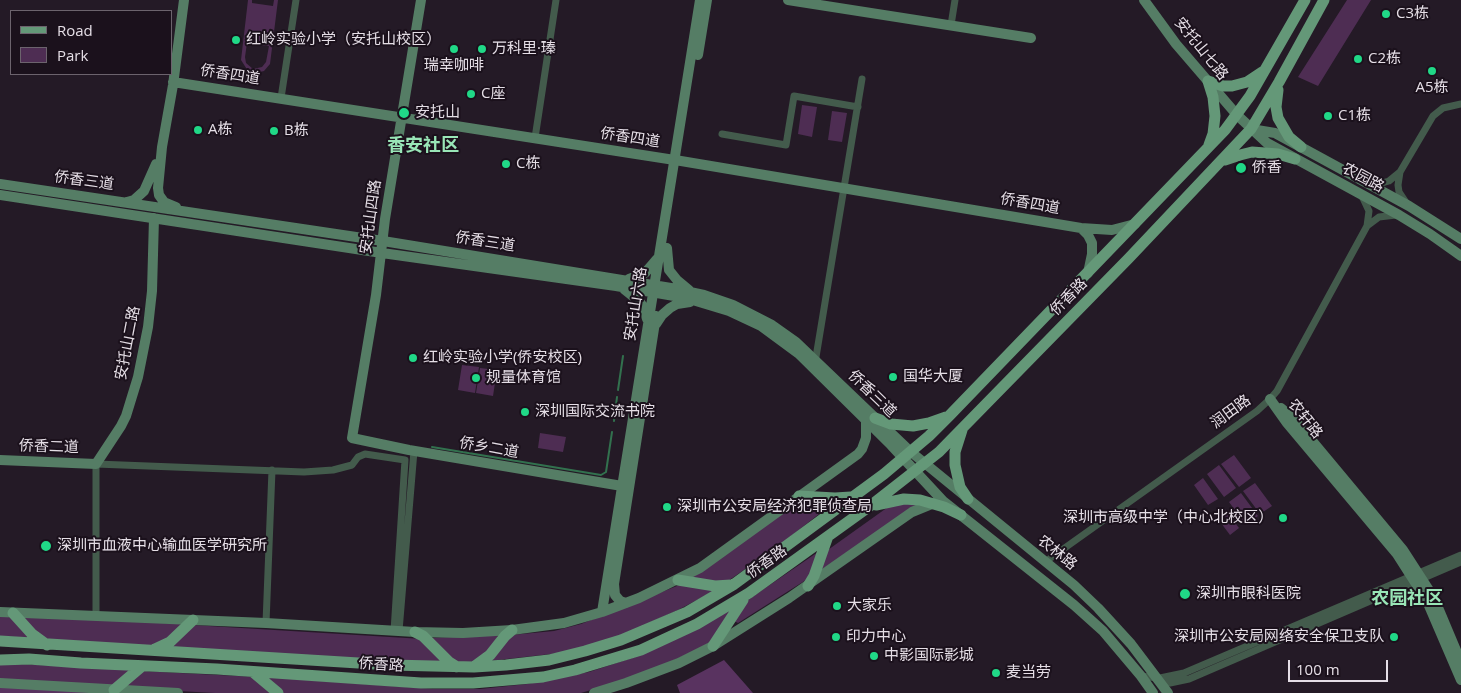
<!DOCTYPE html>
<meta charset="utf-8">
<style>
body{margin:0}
#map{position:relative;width:1461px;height:693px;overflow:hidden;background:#241a26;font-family:"Open Sans",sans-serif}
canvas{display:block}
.legend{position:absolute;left:10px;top:10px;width:162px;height:65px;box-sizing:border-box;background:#1b111c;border:1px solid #6c636d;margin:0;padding:6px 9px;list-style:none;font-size:15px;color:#e5dee6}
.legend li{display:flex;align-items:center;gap:10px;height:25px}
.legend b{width:25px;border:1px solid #6c636d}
.scale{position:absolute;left:1288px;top:660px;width:100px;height:22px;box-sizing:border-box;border:2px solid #e5dee6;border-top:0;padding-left:6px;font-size:15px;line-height:18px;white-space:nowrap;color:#e5dee6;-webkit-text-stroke:4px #1b111c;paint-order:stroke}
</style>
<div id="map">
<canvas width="1461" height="693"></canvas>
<ul class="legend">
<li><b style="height:6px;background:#649878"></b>Road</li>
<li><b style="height:14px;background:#4e2d53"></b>Park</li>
</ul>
<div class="scale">100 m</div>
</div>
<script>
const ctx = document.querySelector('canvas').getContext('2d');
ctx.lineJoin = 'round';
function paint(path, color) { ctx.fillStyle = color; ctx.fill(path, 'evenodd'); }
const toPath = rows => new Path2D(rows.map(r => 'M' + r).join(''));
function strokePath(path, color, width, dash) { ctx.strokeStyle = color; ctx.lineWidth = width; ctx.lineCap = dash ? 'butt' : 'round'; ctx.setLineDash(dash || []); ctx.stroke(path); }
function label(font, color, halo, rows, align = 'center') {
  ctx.font = font + ' "Open Sans","Noto Sans SC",sans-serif'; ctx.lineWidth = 4; ctx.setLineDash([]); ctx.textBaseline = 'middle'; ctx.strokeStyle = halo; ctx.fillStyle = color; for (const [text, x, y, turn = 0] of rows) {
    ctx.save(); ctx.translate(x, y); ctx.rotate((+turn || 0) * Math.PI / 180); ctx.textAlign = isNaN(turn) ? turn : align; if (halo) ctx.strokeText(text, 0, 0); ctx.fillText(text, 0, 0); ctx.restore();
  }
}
paint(toPath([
 [248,0,252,0,252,3,273,6,274,0,278,0,270,64,264,71,256,73,248,71,241,60],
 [247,43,269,46,266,62,262,67,253,69,246,63,245,57],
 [1347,0,1371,0,1318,86,1298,77],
 [802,105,817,107,812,137,798,134],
 [832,111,847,113,842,142,828,140],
 [462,365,479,367,475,393,458,390],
 [480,368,497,370,493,396,476,393],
 [540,433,566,437,563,452,538,448],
 [1234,455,1251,478,1239,487,1221,464],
 [1219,465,1236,488,1224,497,1207,474],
 [1203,478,1218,499,1208,505,1194,485],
 [1255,483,1272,506,1260,514,1243,491],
 [1241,493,1258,516,1246,525,1229,502],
 [837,500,782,543,728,581,721,584,690,578,798,503],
 [900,502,921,505,821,570,825,552,888,507],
 [1224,508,1239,528,1230,535,1215,515],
 [818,552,809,578,738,623,734,621,742,604],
 [682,584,714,591,676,611,617,637,560,653,489,661,511,635,554,631,581,624],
 [732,609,715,640,700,649,639,675,581,693,282,693,266,677,433,689,480,689,527,684,589,672,635,657],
 [0,615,12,618,32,638,0,636],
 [19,615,181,624,171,637,158,646,44,639],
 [192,625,423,639,445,664,169,647],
 [498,635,493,647,473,663,456,663,431,638],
 [0,663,132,670,113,687,0,681],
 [141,671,257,677,273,693,215,693,123,688]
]), '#4e2d53');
paint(toPath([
 [724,660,753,693,680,693,677,685],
 [0,687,119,693,0,693]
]), '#593360');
strokePath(toPath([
 [618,390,623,356],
 [614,421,617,397],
 [432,447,601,475,606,472,612,432]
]), '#32714e', 2);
strokePath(toPath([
 [951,25,955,0],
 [281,98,296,0],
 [722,134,786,145,794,96,858,107],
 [535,138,556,0],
 [1369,182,1382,183,1389,181,1400,172],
 [1362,196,1369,211,1367,226],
 [1407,204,1399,192,1398,185,1400,172,1433,116,1443,108,1461,104],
 [815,363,862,79],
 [1045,562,1257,411,1270,399,1277,391,1367,226,1379,217,1396,215],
 [96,615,96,464,304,472,333,470,352,465,358,457,365,454,405,460,394,631],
 [266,623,272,470],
 [399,631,414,451],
 [1141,676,1158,678,1170,683,1189,679,1461,562],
 [1160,678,1184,673,1461,555]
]), '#435b4c', 7);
strokePath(toPath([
 [421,0,385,219,376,295,352,438,409,450,622,486],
 [788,0,1031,38],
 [1144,0,1176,44,1237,115,1267,143,1399,215,1430,234,1461,256],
 [698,55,707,0],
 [173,82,681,161,1081,228,1112,230,1135,224],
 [1251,129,1275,133,1409,206,1461,239],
 [0,184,383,241,671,288,704,295,733,305,772,325,796,342,911,452,1074,585,1098,608,1131,644,1168,693],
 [0,195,382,253,616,286,686,298,729,311,761,326,799,354,891,445,943,501,1074,605,1103,631,1141,676,1153,693],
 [127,202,134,200,144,191,156,164],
 [176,207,164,202,159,195,158,188,162,147,173,85,184,0],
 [1081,228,1088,235,1092,243,1092,254,1088,273],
 [667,248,669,270,677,280,689,290],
 [629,279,645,273,657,259],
 [624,289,639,301,644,308,647,319],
 [656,324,662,315,670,308,677,304,690,302],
 [1270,399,1287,423,1397,554,1427,601,1461,680],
 [1281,408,1293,418,1403,550,1434,598,1461,662],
 [0,460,96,464,121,426,126,416,138,377,148,327,152,291,154,218],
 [626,603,620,601,615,595,614,584,656,316],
 [0,612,266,623,415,632,463,633,512,630,564,623,602,612,639,598,700,568,858,454,862,449,866,438,866,421],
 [602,612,700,0],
 [0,683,178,693],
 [594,693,626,683,679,663,713,646,789,598,912,512,934,503]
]), '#557d65', 10);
strokePath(toPath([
 [1208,81,1213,97,1215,116,1213,134,1209,145],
 [1208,81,1223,86,1232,86,1247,82,1262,72],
 [1278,90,1276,107,1278,118,1289,137,1301,147],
 [1225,160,1240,155,1252,152,1278,154,1295,159],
 [875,418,891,424,913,426,929,423,946,417],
 [962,430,955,452,955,465,960,487,968,499],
 [799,496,835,498,851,497],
 [876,505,904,499,920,500,944,507,961,515],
 [678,580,715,586,731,585],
 [808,586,814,576,827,539],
 [13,613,32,634,47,645],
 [415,632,423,636,449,662,457,667],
 [0,641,391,665,474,667,506,665,549,660,585,651,621,640,687,612,733,585,884,474,929,436,950,415,1225,130,1250,96,1305,0],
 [713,646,743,600],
 [155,649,170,642,193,620],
 [0,660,29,659,81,663,217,669,421,683,473,683,543,677,575,670,641,650,697,624,749,593,870,506,939,452,1129,258,1251,129,1279,82,1324,0],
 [475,666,490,655,505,636,512,630],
 [253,672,278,693],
 [114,690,141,667]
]), '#649878', 11);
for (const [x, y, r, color] of [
 [1386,14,5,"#20d887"],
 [236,40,5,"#20d887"],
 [454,49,5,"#20d887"],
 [482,49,5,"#20d887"],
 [1358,59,5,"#20d887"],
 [1432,71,5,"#20d887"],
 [471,94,5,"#20d887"],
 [404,113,6,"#20d887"],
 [1328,116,5,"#20d887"],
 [198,130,5,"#20d887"],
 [274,131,5,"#20d887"],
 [506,164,5,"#20d887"],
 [1241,168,6,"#20d887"],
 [413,358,5,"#20d887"],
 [893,377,5,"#20d887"],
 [476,378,5,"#20d887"],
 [525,412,5,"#20d887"],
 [667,507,5,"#20d887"],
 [1283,518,5,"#20d887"],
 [46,546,6,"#20d887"],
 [1185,594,6,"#20d887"],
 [837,606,5,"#20d887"],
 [836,637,5,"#20d887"],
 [1394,637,5,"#20d887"],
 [874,656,5,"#20d887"],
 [996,673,5,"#20d887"]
]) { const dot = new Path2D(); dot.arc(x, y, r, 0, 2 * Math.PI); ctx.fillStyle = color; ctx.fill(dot); strokePath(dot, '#1b111c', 2); }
label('15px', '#e5dee6', '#1b111c', [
 ["C3栋",1396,14],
 ["红岭实验小学（安托山校区）",246,40],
 ["万科里·瑧",492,49],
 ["C2栋",1368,59],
 ["瑞幸咖啡",454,66,"center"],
 ["A5栋",1432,88,"center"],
 ["C座",481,94],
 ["安托山",415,113],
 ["C1栋",1338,116],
 ["A栋",208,130],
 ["B栋",284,131],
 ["C栋",516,164],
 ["侨香",1252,168],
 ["红岭实验小学(侨安校区)",423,358],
 ["国华大厦",903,377],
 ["规量体育馆",486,378],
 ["深圳国际交流书院",535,412],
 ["深圳市公安局经济犯罪侦查局",677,507],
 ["深圳市高级中学（中心北校区）",1273,518,"right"],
 ["深圳市血液中心输血医学研究所",57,546],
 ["深圳市眼科医院",1196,594],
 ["大家乐",847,606],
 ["印力中心",846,637],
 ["深圳市公安局网络安全保卫支队",1384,637,"right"],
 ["中影国际影城",884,656],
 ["麦当劳",1006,673]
], 'left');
label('15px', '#e5dee6', '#1b111c', [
 ["安托山七路",1201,49,51],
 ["侨香四道",230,75,9],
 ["侨香四道",630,138,9],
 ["农园路",1363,178,28],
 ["侨香三道",84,181,8],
 ["侨香四道",1030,204,10],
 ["安托山四路",371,217,-82],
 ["侨香三道",485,242,9],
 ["侨香路",1069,297,-45],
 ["安托山六路",636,304,-81],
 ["安托山二路",128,343,-79],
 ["侨香三道",872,394,44],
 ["润田路",1231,412,-36],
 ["农轩路",1305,419,52],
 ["侨香二道",49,447,2],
 ["侨乡二道",489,448,10],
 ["农林路",1057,553,39],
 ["侨香路",767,562,-35],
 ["侨香路",381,665,4]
]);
label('bold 18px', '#99e6b7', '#1b111c', [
 ["香安社区",423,146],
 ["农园社区",1407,599]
]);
</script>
